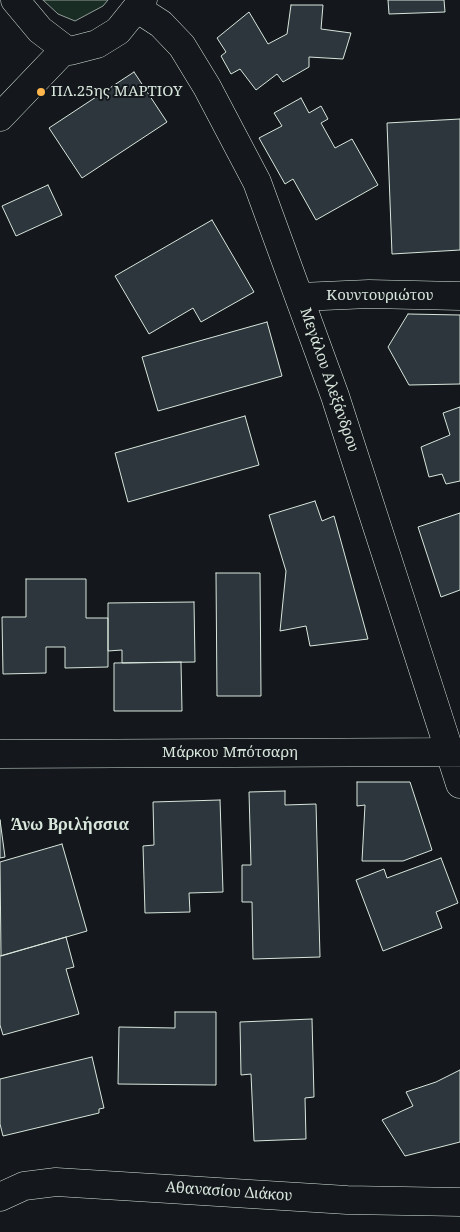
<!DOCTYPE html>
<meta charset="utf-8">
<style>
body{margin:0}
canvas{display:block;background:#14181c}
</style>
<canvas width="460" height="1232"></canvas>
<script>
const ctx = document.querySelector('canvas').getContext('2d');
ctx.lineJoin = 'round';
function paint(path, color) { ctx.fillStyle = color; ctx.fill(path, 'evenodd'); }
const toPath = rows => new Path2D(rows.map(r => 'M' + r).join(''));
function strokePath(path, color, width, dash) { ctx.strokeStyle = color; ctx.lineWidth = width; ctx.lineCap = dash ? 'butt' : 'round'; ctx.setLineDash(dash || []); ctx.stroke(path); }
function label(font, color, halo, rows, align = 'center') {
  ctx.font = font + ' "Noto Serif",serif'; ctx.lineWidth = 4; ctx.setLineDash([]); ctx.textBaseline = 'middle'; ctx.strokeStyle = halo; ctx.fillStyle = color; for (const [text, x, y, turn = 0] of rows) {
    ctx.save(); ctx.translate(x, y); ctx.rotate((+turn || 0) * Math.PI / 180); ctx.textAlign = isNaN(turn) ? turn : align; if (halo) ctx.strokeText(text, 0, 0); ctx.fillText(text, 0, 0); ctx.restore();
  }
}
const green = toPath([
 [43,0,108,0,103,6,75,21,58,14,43,0]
]);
paint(green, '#1a2d24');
strokePath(green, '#939e99', 1);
const building = toPath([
 [388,0,444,0,445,12,389,14,388,0],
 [291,5,323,5,321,29,351,33,343,59,309,57,309,67,283,82,277,74,256,90,240,69,231,74,221,56,226,52,217,38,249,12,268,44,287,34,291,5],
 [134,72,167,122,82,178,49,128,134,72],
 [301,98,309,113,321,106,328,119,321,123,335,148,352,139,378,185,316,220,293,179,285,184,259,138,282,126,274,113,301,98],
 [460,119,460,250,392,254,387,123,460,119],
 [48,185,62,215,16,236,2,206,48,185],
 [212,220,254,292,201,322,193,308,149,334,115,276,212,220],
 [408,314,460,315,460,384,409,385,388,347,408,314],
 [267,322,282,376,158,411,142,357,267,322],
 [460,407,460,481,446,484,442,474,429,477,421,447,450,435,443,413,460,407],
 [245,416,259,465,128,502,115,453,245,416],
 [315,501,322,521,334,516,368,639,310,646,306,626,280,631,286,571,269,515,315,501],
 [460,513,460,590,441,597,418,527,460,513],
 [216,573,260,573,261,696,217,696,216,573],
 [26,579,86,579,86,618,108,618,108,667,65,668,65,647,46,647,46,673,3,674,2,617,26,617,26,579],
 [194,602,195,662,122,663,122,650,108,651,108,603,194,602],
 [181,662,182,711,114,711,114,663,181,662],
 [357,782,410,782,432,850,403,861,362,861,365,805,357,806,357,782],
 [285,791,285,805,316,804,320,957,253,959,252,902,242,902,242,865,251,865,249,792,285,791],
 [220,800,223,892,189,893,190,912,145,913,143,846,154,845,153,802,220,800],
 [0,820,5,857,0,858,0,820],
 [62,844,87,931,1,956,0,862,62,844],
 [441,858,458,903,436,912,442,928,383,951,356,880,384,869,387,878,441,858],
 [66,937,74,967,66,969,79,1014,3,1035,0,1025,0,956,66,937],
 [175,1012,216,1012,216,1085,118,1084,119,1027,175,1028,175,1012],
 [312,1019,314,1097,305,1098,306,1139,254,1141,251,1074,241,1075,240,1022,312,1019],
 [92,1057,104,1108,99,1109,99,1113,3,1136,0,1124,0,1079,92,1057],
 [460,1070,460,1142,405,1156,382,1120,413,1106,406,1092,436,1082,460,1070]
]);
paint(building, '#2c363c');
strokePath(building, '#d8e6dc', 1);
const minor = toPath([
 [15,0,40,30,65,49,70,51,97,44,118,31,143,0],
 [138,9,161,24,182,46,207,87,257,182,335,396,460,784],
 [0,117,65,49],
 [300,297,369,294,460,296],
 [0,754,460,752],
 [0,1197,24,1186,56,1182,347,1200,460,1202]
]);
strokePath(minor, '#d8e6dc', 29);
strokePath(minor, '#14181c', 28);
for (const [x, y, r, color] of [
 [41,92,5,"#ffb74d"]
]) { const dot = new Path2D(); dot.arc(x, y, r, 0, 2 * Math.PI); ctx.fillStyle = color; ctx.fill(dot); strokePath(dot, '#14181c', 2); }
label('15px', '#d8e6dc', '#14181c', [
 ["ΠΛ.25ης ΜΑΡΤΙΟΥ",51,92]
], 'left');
label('15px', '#d8e6dc', '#14181c', [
 ["Κουντουριώτου",380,296],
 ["Μεγάλου Αλεξάνδρου",329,380,71],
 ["Μάρκου Μπότσαρη",230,753],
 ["Αθανασίου Διάκου",229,1192,4]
]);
label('bold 16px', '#d8e6dc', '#14181c', [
 ["Άνω Βριλήσσια",70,825]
]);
</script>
